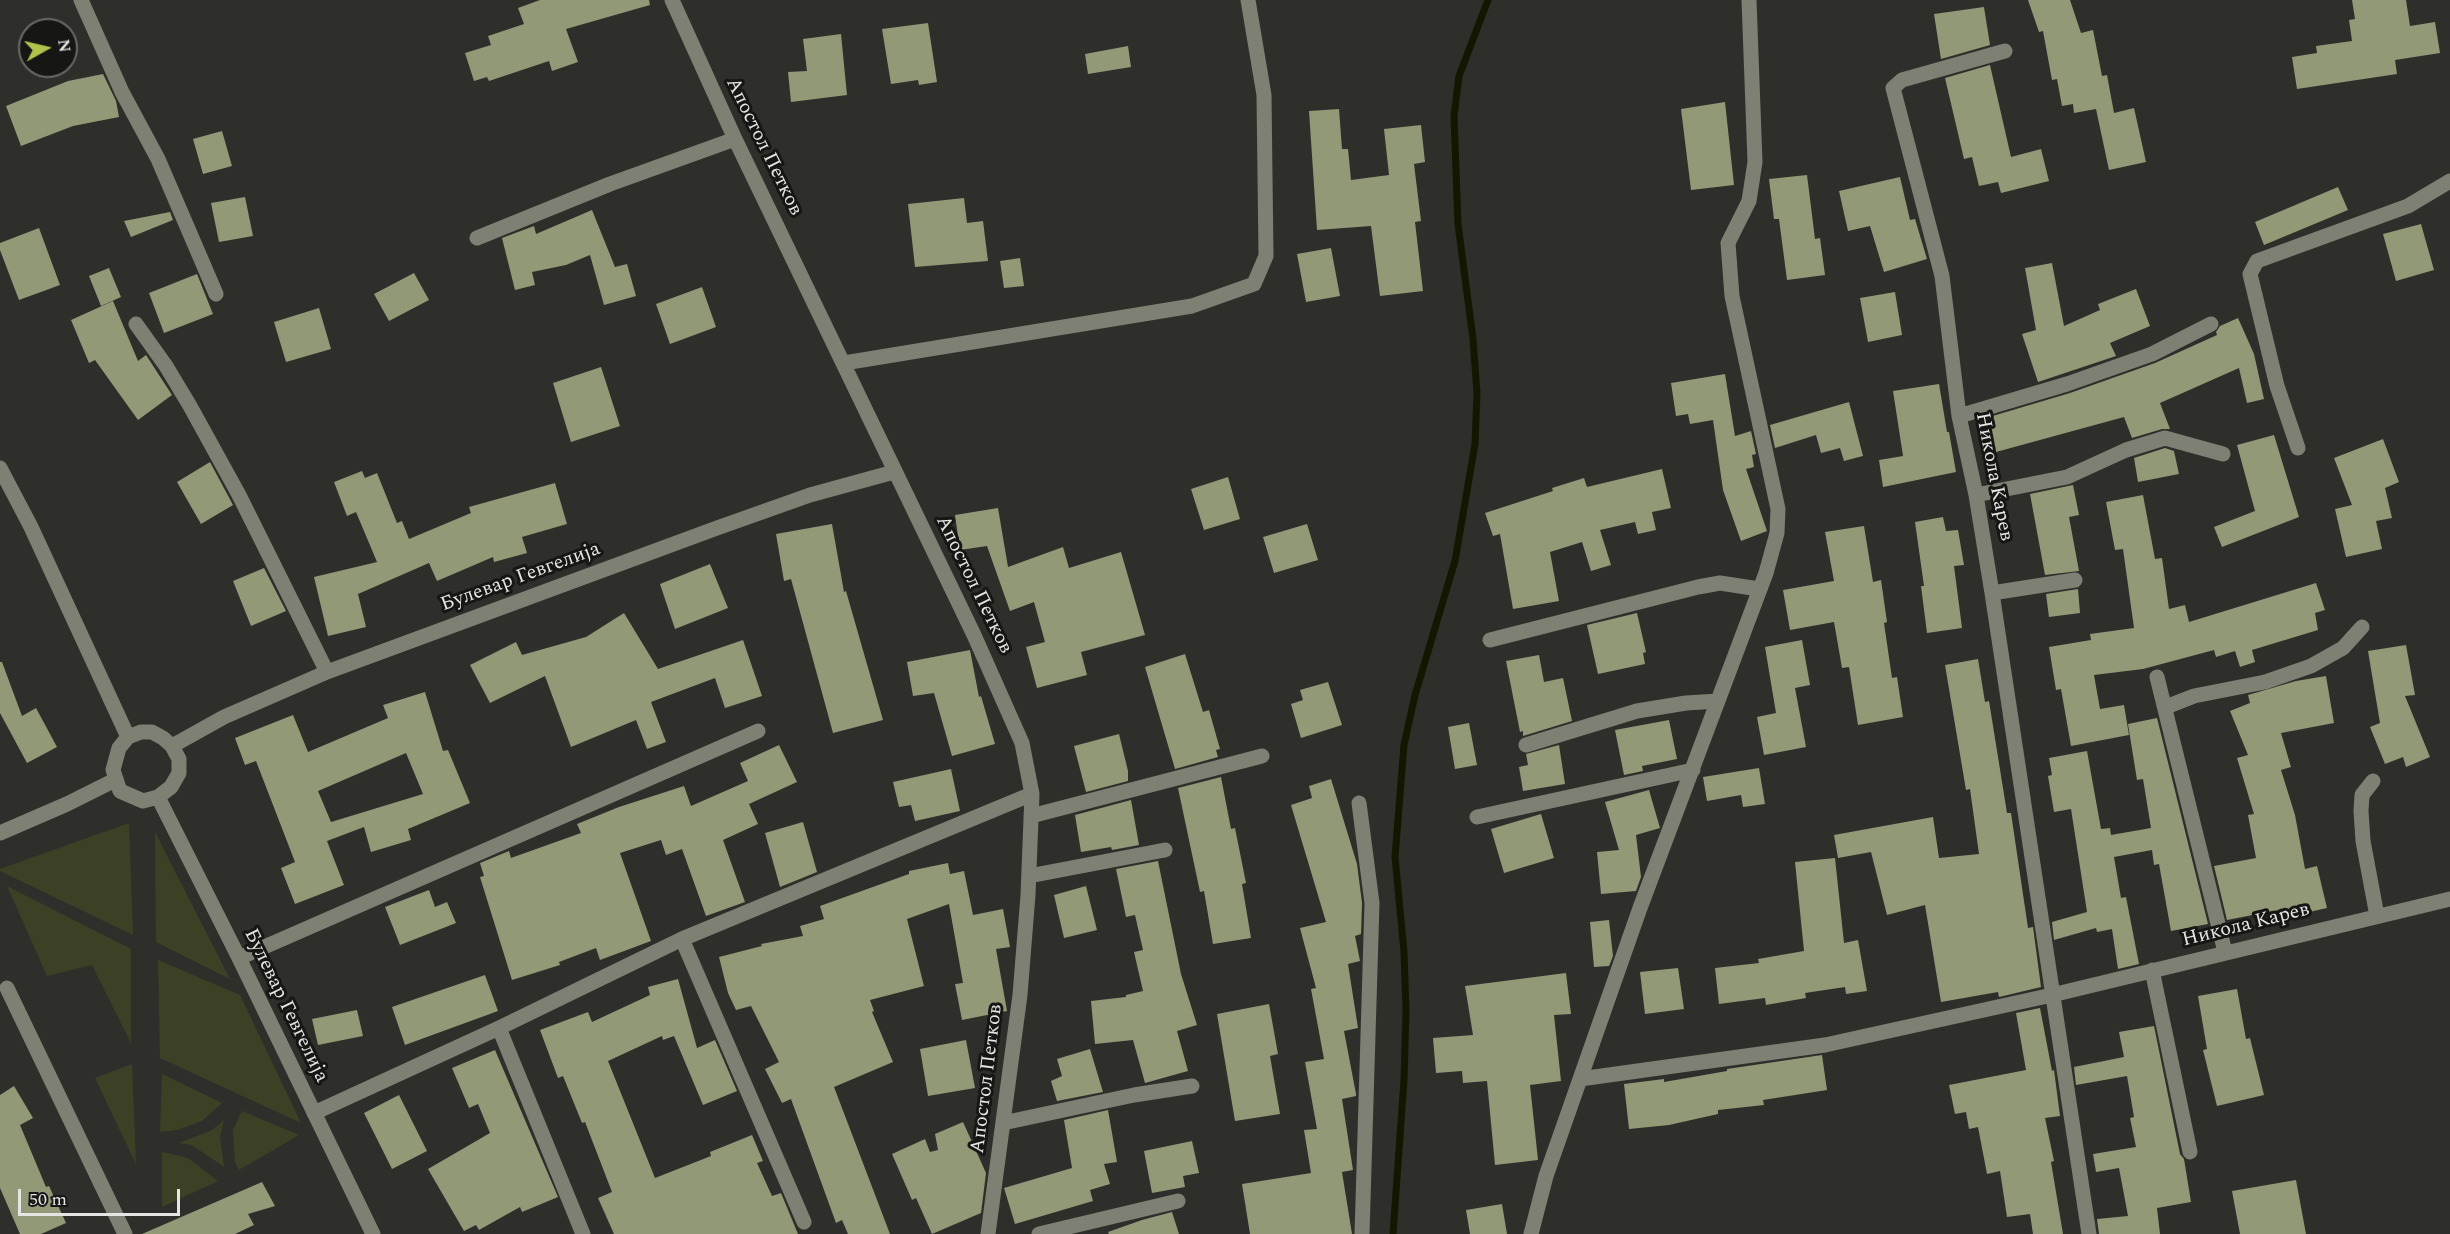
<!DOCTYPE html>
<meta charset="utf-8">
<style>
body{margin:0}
#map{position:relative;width:2450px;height:1234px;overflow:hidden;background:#2e2f2b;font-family:Spectral,serif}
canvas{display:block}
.north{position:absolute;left:18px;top:18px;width:60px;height:60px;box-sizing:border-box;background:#161715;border:2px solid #696a67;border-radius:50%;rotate:82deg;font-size:16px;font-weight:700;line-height:24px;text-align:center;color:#e5e6e3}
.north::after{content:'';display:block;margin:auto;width:21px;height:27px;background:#b2c34c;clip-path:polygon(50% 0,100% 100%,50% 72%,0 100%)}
.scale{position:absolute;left:18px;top:1189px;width:162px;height:27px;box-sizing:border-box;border:3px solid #e5e6e3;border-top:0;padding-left:8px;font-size:18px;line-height:21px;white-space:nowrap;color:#e5e6e3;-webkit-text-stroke:4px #161715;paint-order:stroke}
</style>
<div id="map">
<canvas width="2450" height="1234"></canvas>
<div class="north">N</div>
<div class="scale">50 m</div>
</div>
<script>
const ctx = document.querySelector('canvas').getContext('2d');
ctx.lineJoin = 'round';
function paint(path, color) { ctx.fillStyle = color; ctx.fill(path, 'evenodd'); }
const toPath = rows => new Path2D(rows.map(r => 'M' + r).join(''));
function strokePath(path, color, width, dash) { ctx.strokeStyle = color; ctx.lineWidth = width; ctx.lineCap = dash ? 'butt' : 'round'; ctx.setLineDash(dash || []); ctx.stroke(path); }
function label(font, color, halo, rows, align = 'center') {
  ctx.font = font + ' Spectral,serif'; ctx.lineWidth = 6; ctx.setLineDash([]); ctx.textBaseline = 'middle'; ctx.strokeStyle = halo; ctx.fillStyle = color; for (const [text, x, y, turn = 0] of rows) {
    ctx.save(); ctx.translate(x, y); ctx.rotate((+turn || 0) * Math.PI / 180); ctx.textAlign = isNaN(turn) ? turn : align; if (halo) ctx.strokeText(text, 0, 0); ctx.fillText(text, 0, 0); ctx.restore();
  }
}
paint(toPath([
 [129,823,133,935,0,871,0,869],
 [155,832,230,979,156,942],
 [7,886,131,949,131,1043,92,965,47,976],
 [158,960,240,995,301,1123,160,1058],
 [132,1064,136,1164,95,1078],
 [162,1074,222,1103,202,1121,177,1130,160,1132],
 [242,1111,299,1135,239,1170,235,1162,233,1130],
 [224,1120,220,1137,224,1167,192,1145,179,1143,212,1130],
 [162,1152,188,1158,218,1181,162,1207]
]), '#3c4125');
strokePath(toPath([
 [1393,1234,1404,1080,1406,1011,1404,952,1395,857,1404,745,1415,695,1455,561,1475,444,1477,393,1473,339,1458,224,1454,116,1459,76,1488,0]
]), '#131700', 7);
paint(toPath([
 [540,0,649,0,650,5,566,29,578,62,552,71,549,61,489,81,487,77,474,81,465,53,491,45,488,36,524,24,518,8],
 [2028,0,2070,0,2081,33,2093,30,2102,76,2107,75,2114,113,2134,108,2146,162,2109,170,2096,109,2074,113,2073,104,2062,106,2057,79,2052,80,2043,31,2039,32],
 [2352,0,2406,0,2410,26,2435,22,2440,53,2395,60,2397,74,2297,89,2292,57,2317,53,2316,46,2352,41,2349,20,2355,19],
 [1984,7,1990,45,1941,59,1934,14],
 [928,23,937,82,919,85,918,80,891,84,882,29],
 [841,34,847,95,791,102,788,72,807,71,803,39],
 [1128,46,1131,67,1088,74,1085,54],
 [1990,65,2011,157,2041,149,2049,181,2001,193,1998,182,1979,186,1972,157,1964,159,1945,78],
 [103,74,116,101,119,117,73,126,21,146,6,106,68,81],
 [1725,102,1734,185,1691,190,1681,109],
 [1339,109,1342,149,1348,149,1351,180,1389,175,1384,129,1421,125,1425,162,1414,164,1421,221,1415,222,1423,291,1380,296,1371,226,1317,230,1309,111],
 [222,131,232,166,203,174,193,139],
 [1807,175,1815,239,1820,238,1825,275,1787,280,1779,219,1774,219,1769,179],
 [1900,177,1910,220,1915,219,1927,259,1884,272,1870,226,1848,231,1839,191],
 [2338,187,2348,210,2264,245,2255,222],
 [245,197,253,236,219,242,211,203],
 [964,198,967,223,983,221,988,261,915,267,908,204],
 [592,210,615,267,627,264,636,296,604,305,590,255,566,265,532,272,535,285,515,290,502,238,534,226,536,234],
 [170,212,173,220,131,237,124,221],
 [2421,224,2434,270,2396,281,2383,234],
 [39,228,60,285,19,300,0,250,0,243],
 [1331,248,1340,296,1306,302,1297,254],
 [1020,258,1024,286,1004,288,1000,261],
 [2052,263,2064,326,2100,310,2098,304,2136,289,2150,326,2110,343,2116,356,2038,382,2022,334,2036,330,2025,268],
 [109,268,121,297,101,306,89,276],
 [414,273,429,300,389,321,374,294],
 [197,274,213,314,164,333,149,293],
 [702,287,716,327,670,344,656,304],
 [1895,292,1902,335,1868,342,1860,298],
 [113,301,138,361,146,355,172,395,138,420,95,360,89,363,71,320],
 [319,308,331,349,286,362,274,322],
 [2238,318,2254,354,2264,399,2247,403,2239,368,2160,403,2170,429,2162,429,2132,438,2124,417,1996,452,1986,418,2070,393,2155,363,2217,335,2216,332,2220,326],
 [601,367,620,426,571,442,553,383],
 [1725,374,1735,436,1751,431,1756,454,1752,455,1754,467,1746,469,1767,531,1741,541,1723,490,1713,420,1690,424,1688,414,1676,416,1671,383],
 [1939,384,1947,432,1949,432,1956,472,1883,487,1879,460,1903,456,1893,391],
 [1849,402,1863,456,1844,461,1840,448,1821,453,1816,435,1775,448,1770,425],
 [2274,435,2299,517,2222,547,2214,527,2255,511,2237,445],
 [2383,439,2399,482,2385,488,2392,518,2376,521,2382,549,2346,557,2335,509,2352,505,2334,458],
 [2165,448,2174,451,2179,474,2138,482,2134,458],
 [210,462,233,505,201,524,177,482],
 [1662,469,1671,508,1652,512,1656,530,1638,534,1635,522,1600,530,1611,565,1591,571,1582,542,1550,552,1559,601,1513,609,1500,534,1493,536,1485,513,1553,491,1552,488,1584,478,1587,487],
 [362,471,365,478,377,473,397,523,402,521,409,539,471,513,469,507,555,483,567,524,522,537,527,553,494,562,493,557,437,581,429,563,358,594,366,627,328,636,314,577,377,562,356,512,347,516,334,482],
 [1228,477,1240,519,1204,530,1191,489],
 [2073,485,2079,515,2069,517,2079,571,2045,575,2030,494],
 [2143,495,2155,559,2162,558,2169,609,2185,605,2189,622,2316,583,2325,610,2315,613,2318,630,2252,650,2255,662,2240,667,2235,651,2216,657,2214,650,2143,669,2094,675,2100,709,2124,705,2129,735,2071,746,2061,689,2056,690,2049,647,2091,640,2090,634,2134,628,2123,549,2115,550,2106,502],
 [998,508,1008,567,1063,547,1069,568,1121,552,1145,635,1081,652,1087,675,1037,688,1026,647,1045,642,1034,602,1010,611,987,546,960,550,955,515],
 [1943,517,1946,531,1958,530,1964,565,1954,566,1962,628,1927,633,1921,586,1924,586,1915,522],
 [832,524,844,592,846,591,883,720,833,733,791,579,784,581,776,534],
 [1307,524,1318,560,1274,573,1263,537],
 [1864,526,1873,582,1881,580,1887,622,1884,623,1892,678,1897,677,1903,717,1858,725,1849,667,1842,668,1834,622,1790,630,1783,590,1834,581,1825,532],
 [710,564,728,608,675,629,660,584],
 [264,568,286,611,251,626,233,581],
 [2078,589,2080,613,2049,617,2046,594],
 [624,613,658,669,743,640,762,696,725,708,715,678,651,702,666,742,647,749,636,720,571,747,545,676,490,703,470,665,516,642,522,655,586,637],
 [1637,613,1646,652,1643,653,1645,664,1598,674,1587,625],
 [1802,640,1810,685,1795,688,1806,747,1764,755,1757,717,1776,713,1765,647],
 [2406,645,2415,695,2405,696,2430,757,2406,767,2403,757,2385,764,2370,727,2380,723,2368,651],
 [970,650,979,697,981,696,995,744,952,756,934,693,913,696,907,662],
 [1185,654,1203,712,1209,710,1220,749,1216,750,1218,757,1175,769,1145,667],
 [1539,655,1544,682,1563,678,1572,721,1523,736,1523,731,1520,732,1506,661],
 [1978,659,1985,702,1989,701,2007,813,2011,813,2028,928,2033,927,2041,987,1999,997,1998,992,1941,1002,1925,905,1887,915,1871,852,1838,858,1834,835,1933,817,1939,858,1979,854,1970,789,1966,790,1945,665],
 [0,662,2,662,22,716,36,708,57,747,27,763,0,713],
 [2326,676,2334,723,2281,733,2291,767,2281,770,2295,815,2305,869,2317,866,2327,908,2305,913,2303,907,2278,913,2278,910,2227,920,2214,866,2256,858,2248,815,2254,814,2237,758,2248,755,2230,711,2250,703,2248,695,2296,681],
 [1328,682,1342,725,1301,738,1291,704,1303,700,1300,690],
 [425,692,443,751,448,750,470,803,408,829,411,840,371,852,364,827,327,841,344,885,295,904,281,868,295,862,256,761,245,765,235,738,293,715,308,752,388,718,383,705],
 [406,753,423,794,331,822,318,791],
 [2157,718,2208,924,2171,931,2159,864,2154,865,2152,850,2114,857,2121,898,2126,897,2139,964,2118,969,2112,929,2097,932,2096,928,2054,940,2052,922,2087,912,2071,809,2054,812,2048,776,2052,775,2049,758,2087,751,2101,829,2110,828,2111,835,2151,828,2143,779,2137,780,2128,724],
 [1669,720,1677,759,1642,766,1643,771,1624,775,1615,730],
 [1469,723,1477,765,1455,769,1448,727],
 [1119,734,1128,771,1128,781,1086,792,1074,746],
 [779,745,797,782,749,804,758,824,723,840,745,902,706,916,682,849,666,855,661,840,620,853,651,941,600,960,596,948,559,962,560,965,512,980,480,877,484,876,480,863,509,851,511,858,581,833,577,824,619,807,684,786,691,806,748,781,740,763],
 [1559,745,1565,784,1523,791,1519,767,1528,765,1526,754],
 [1759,768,1765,804,1743,807,1741,795,1707,801,1703,777],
 [951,769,960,811,915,821,911,805,899,807,893,782],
 [1221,777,1231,829,1235,828,1246,883,1242,884,1251,938,1213,944,1204,891,1200,892,1178,788],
 [1331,779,1357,864,1362,903,1361,934,1355,936,1360,961,1348,964,1358,1028,1344,1031,1356,1094,1356,1096,1342,1099,1353,1170,1342,1172,1352,1234,1250,1234,1242,1184,1311,1173,1304,1130,1317,1129,1305,1062,1324,1059,1311,989,1316,988,1300,928,1326,922,1291,805,1312,798,1309,786],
 [1649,790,1660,828,1636,835,1641,877,1636,891,1601,894,1597,852,1619,850,1605,802],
 [1131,800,1139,845,1112,850,1111,847,1081,852,1075,815],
 [1541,814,1554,858,1504,873,1491,829],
 [803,822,817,872,780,887,765,833],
 [1835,858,1844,943,1858,940,1867,991,1846,994,1845,987,1805,993,1806,998,1766,1005,1765,998,1719,1004,1715,968,1759,963,1758,959,1804,951,1795,862],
 [1158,861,1181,974,1197,1025,1177,1031,1188,1071,1145,1083,1133,1040,1095,1044,1091,1001,1126,997,1126,995,1143,991,1134,952,1143,950,1135,915,1126,917,1116,869],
 [948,863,950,874,964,871,973,915,1003,909,1010,947,996,949,1007,1011,962,1020,955,984,963,983,949,904,907,919,924,986,870,1000,874,1011,872,1012,893,1062,834,1087,890,1234,848,1234,842,1220,836,1223,791,1099,782,1103,765,1069,779,1062,751,1006,736,1010,728,993,719,957,762,946,761,944,803,936,800,926,824,919,820,906,909,874,909,871],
 [1086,886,1097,930,1064,938,1054,895],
 [429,890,435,907,447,902,456,923,400,945,385,907],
 [1609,920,1613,956,1609,966,1594,967,1590,922],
 [1678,968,1684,1009,1645,1014,1640,972],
 [1566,973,1571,1014,1554,1015,1561,1081,1530,1085,1538,1160,1495,1165,1487,1081,1463,1083,1462,1071,1436,1073,1433,1038,1473,1035,1465,986],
 [485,975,498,1011,405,1045,392,1007],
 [678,979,697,1048,715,1040,737,1091,703,1105,674,1036,663,1040,662,1036,608,1061,655,1178,711,1156,710,1152,752,1135,763,1161,757,1163,772,1196,781,1193,798,1234,614,1234,598,1198,612,1192,585,1122,582,1123,563,1076,558,1078,540,1030,588,1012,592,1022,650,995,648,987],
 [2237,989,2246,1039,2250,1038,2264,1095,2217,1106,2203,1050,2207,1049,2198,996],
 [1269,1004,1278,1054,1270,1056,1280,1114,1235,1121,1217,1014],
 [2040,1008,2052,1071,2054,1070,2060,1116,2045,1118,2054,1161,2051,1162,2063,1234,2033,1234,2030,1214,2007,1217,2000,1171,1987,1174,1978,1127,1969,1129,1966,1112,1955,1114,1949,1085,2026,1070,2016,1013],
 [357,1010,363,1036,318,1045,312,1019],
 [2154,1026,2180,1154,2184,1159,2191,1202,2157,1208,2160,1234,2099,1234,2097,1219,2128,1216,2119,1168,2096,1172,2093,1154,2136,1147,2130,1118,2134,1117,2127,1076,2076,1085,2074,1067,2124,1057,2119,1032],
 [966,1040,975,1088,928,1096,920,1049],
 [1090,1049,1103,1092,1057,1101,1051,1081,1062,1076,1057,1059],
 [495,1050,558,1197,522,1212,520,1207,479,1230,476,1225,464,1231,428,1169,490,1133,478,1104,469,1108,452,1068],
 [1822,1055,1827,1090,1763,1100,1764,1105,1718,1110,1718,1114,1669,1125,1629,1129,1624,1084,1664,1079,1664,1082,1727,1071,1727,1069],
 [14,1086,33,1118,20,1125,46,1187,49,1186,66,1223,41,1234,20,1234,0,1188,0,1095],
 [399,1095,427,1151,392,1169,364,1113],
 [1108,1110,1117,1162,1104,1164,1110,1184,1090,1190,1093,1201,1015,1224,1004,1188,1072,1168,1064,1120],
 [963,1122,986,1173,981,1213,932,1234,916,1198,912,1200,892,1154,925,1139,930,1152,938,1150,935,1134],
 [1192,1141,1199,1173,1183,1176,1185,1187,1152,1193,1144,1151],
 [2296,1180,2306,1234,2240,1234,2232,1191],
 [262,1182,275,1206,248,1214,254,1225,235,1234,142,1234],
 [1502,1204,1507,1234,1470,1234,1466,1210],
 [1172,1212,1179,1234,1109,1234,1108,1232,1142,1220]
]), '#929977');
strokePath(toPath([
 [81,0,122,92,158,159,216,294],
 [672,0,735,139,974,635,1022,743,1032,794,1028,895,1020,995,988,1234],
 [2005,51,1902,80,1893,88,1942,276,1959,416,1976,495,1992,593,2089,1234],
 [477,238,610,184,735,139],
 [136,324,166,366,190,406,239,495,327,672],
 [844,363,1192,306,1254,284,1266,256,1264,95,1248,0],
 [1959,416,2067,384,2152,354,2211,324],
 [2298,448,2277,386,2250,274,2257,261,2408,206,2450,181],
 [0,468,31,527,128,737],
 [1976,495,2067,477,2126,450,2165,438,2223,454],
 [1992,593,2075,580],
 [1490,640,1698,587,1720,583,1759,589],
 [2157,677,2225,952],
 [2166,707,2194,696,2265,682,2311,666,2343,648,2362,627],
 [141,732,152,732,163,738,172,746,179,759,179,773,171,787,158,797,143,801,120,791,113,770,119,748,128,737,141,732],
 [1526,745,1637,711,1686,703,1718,701],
 [172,746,224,717,327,672,717,528,810,495,894,472],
 [2373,781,2362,795,2361,811,2363,841,2377,916],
 [158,797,239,958,373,1234],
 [1359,803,1372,903,1362,1234],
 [1031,816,1262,756],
 [1477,817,1693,770],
 [0,833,67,804,115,780],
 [1029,876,1165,850],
 [682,939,804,1222],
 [239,958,758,731],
 [2152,970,2190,1152],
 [7,988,125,1234],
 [499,1028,583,1234],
 [1580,1079,1825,1045,2052,995,2450,899],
 [314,1113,499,1028,682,939,1032,794],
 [1003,1123,1134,1095,1192,1086],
 [1039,1234,1178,1201],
 [1531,1234,1546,1176,1640,908,1766,573,1777,533,1778,509,1732,296,1728,243,1749,201,1755,162,1749,0]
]), '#7d8072', 15);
label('20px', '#e5e6e3', '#161715', [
 ["Апостол Петков",763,147,64],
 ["Никола Карев",1993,477,79],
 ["Булевар Гевгелија",521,578,-20],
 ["Апостол Петков",973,585,64],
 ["Никола Карев",2246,926,-14],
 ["Булевар Гевгелија",285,1006,64],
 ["Апостол Петков",988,1079,-83]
]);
</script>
